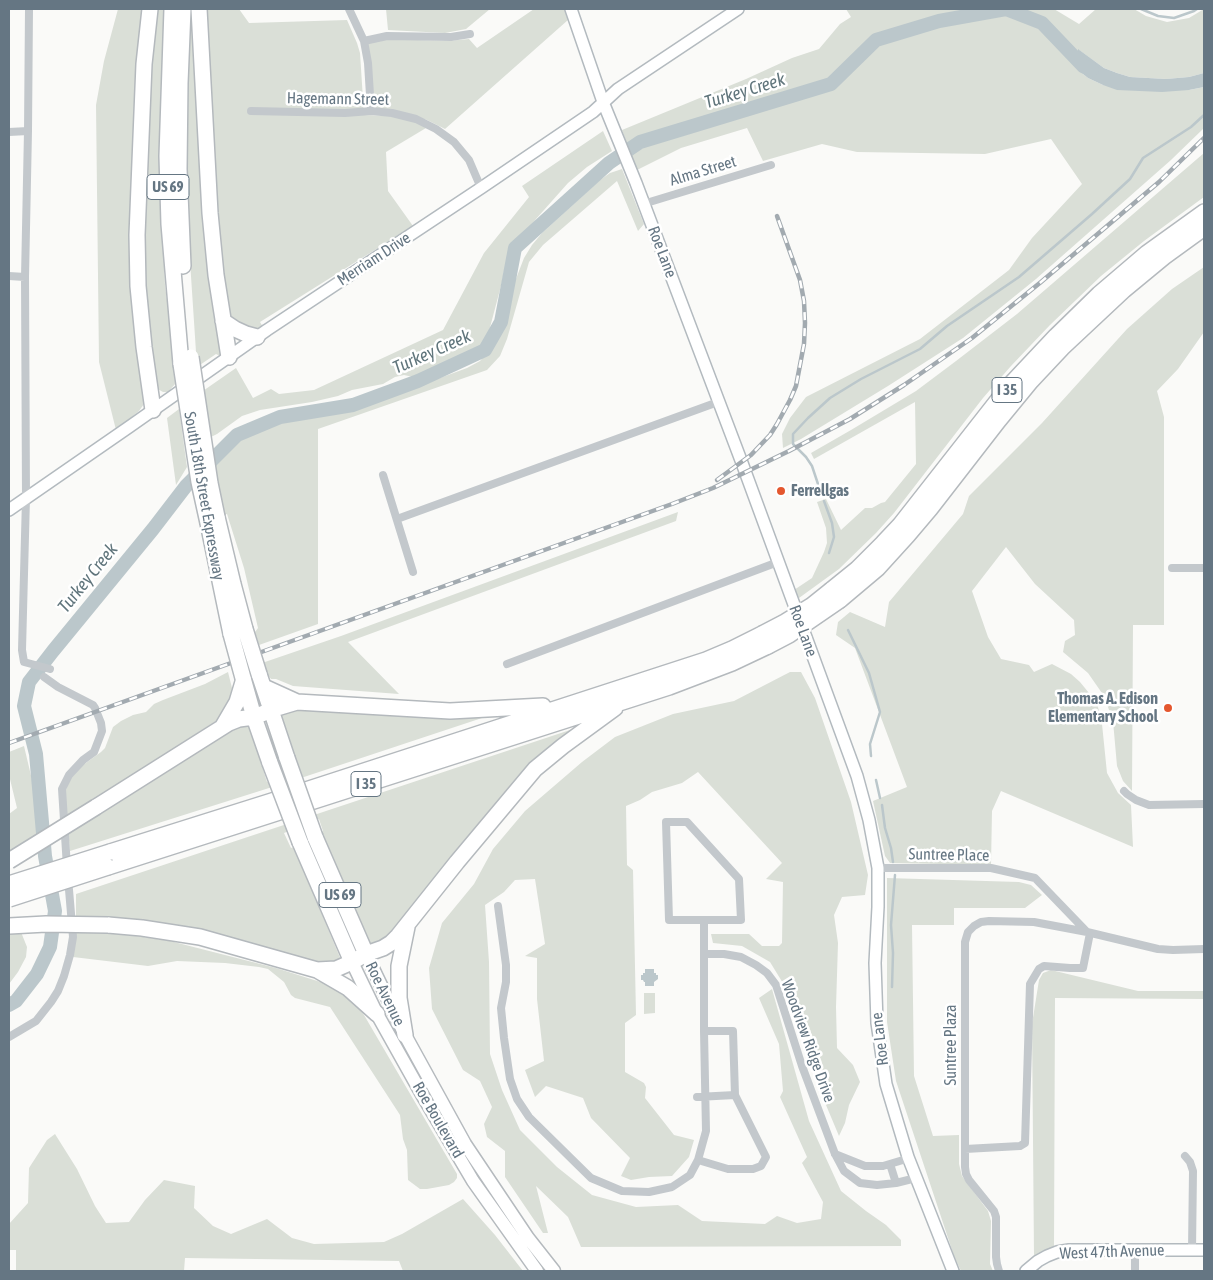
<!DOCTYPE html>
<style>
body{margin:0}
#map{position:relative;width:1213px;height:1280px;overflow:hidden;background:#fafaf8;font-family:"Asap Condensed",sans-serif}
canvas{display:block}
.frame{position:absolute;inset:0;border:10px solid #657683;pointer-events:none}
</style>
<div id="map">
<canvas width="1213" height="1280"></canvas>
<div class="frame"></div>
</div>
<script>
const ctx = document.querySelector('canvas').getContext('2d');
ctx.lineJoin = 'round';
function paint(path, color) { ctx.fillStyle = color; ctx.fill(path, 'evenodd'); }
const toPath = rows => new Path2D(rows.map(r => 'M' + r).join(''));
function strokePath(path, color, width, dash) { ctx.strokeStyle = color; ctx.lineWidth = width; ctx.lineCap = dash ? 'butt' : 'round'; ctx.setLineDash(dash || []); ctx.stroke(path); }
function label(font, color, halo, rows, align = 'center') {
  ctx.font = font + ' "Asap Condensed",sans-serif'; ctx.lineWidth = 5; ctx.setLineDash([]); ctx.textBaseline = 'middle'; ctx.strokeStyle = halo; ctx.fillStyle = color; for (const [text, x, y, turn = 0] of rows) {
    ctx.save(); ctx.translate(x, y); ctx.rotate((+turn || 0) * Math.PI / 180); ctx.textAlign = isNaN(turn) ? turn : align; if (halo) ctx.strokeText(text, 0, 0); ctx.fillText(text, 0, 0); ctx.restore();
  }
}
paint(toPath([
 [118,9,146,9,144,20,145,396,144,404,139,411,116,430,99,362,96,105,104,61],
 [154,9,164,9,161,90,161,194,165,285,174,355,176,383,168,392,163,392,156,388,144,306,146,90],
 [190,9,196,9,223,353,220,356,216,354,197,367,189,246,186,166,187,52],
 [204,9,239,9,249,23,347,20,357,43,360,53,364,115,390,116,416,122,426,128,386,152,388,191,413,226,260,322,263,327,254,330,246,329,230,317,218,246],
 [386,9,490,9,466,29,445,33,388,30],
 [534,9,564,9,568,20,445,129,427,120,403,113,376,108,373,106,367,43,389,39,447,41,469,39,477,48],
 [846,9,1054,9,1079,24,1096,9,1134,9,1146,16,1167,22,1189,18,1204,9,1204,73,1189,77,1166,79,1130,77,1117,73,1104,68,1079,50,1078,70,1088,78,1103,85,1189,90,1204,87,1204,128,1171,160,1036,279,963,338,888,386,801,439,783,448,782,434,790,418,806,397,920,339,1009,270,1032,238,1082,184,1051,139,985,154,857,152,822,144,763,161,747,128,681,148,637,170,622,130,746,79,792,58,819,49,840,24,851,17],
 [603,131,612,151,587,167,568,183,536,219,510,252,504,271,502,282,488,335,479,348,445,363,430,371,419,376,413,377,404,375,395,377,383,384,352,390,338,396,312,402,260,410,242,416,217,434,207,439,200,393,236,368,253,398,271,389,279,394,314,390,443,330,484,253,529,197,522,186],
 [1204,153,1204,197,1144,241,1101,276,1050,325,1011,366,983,398,894,513,876,533,839,569,799,598,794,590,812,578,824,552,827,543,826,528,817,502,826,499,841,530,865,508,872,508,881,503,885,502,916,464,915,402,814,459,811,453,851,430,916,391,956,361,1017,314],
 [622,169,644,224,638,231,617,181,543,245,529,262,507,339,500,356,487,370,318,429,318,624,259,645,255,632,258,628,244,568,227,514,222,515,211,469,233,445,246,435,263,427,286,420,342,411,364,406,467,368,480,361,493,346,507,321,514,284,524,258,532,245,542,233,600,180,610,173],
 [1204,267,1204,332,1178,369,1157,391,1164,417,1164,625,1133,625,1132,791,1123,781,1117,766,1113,721,1104,696,1088,673,1063,652,1065,641,1075,635,1074,620,1035,584,1006,547,972,591,988,637,1001,659,1029,665,1034,672,1052,664,1071,674,1080,682,1089,693,1098,707,1102,724,1107,773,1118,793,1131,805,1133,847,1001,791,992,811,991,865,890,863,885,856,873,801,907,787,855,648,836,635,838,622,850,612,885,627,889,602,963,514,969,496,1042,423,1127,329,1172,289],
 [179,409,187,467,176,485,167,418],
 [678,512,676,521,348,642,399,694,293,686,276,679,271,679,265,671,262,663,341,636],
 [228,672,232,688,231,699,222,715,216,721,67,817,65,794,68,781,83,765,101,752,105,748,113,727,121,721,133,715,146,712,154,704,163,700,205,684],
 [790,672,801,672,815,698,851,802,868,875,865,895,842,897,834,915,838,943,836,1007,837,1048,853,1065,860,1082,849,1105,845,1123,839,1136,818,1086,789,993,770,962,742,946,713,943,711,934,749,934,762,946,779,946,782,943,783,882,766,879,782,863,698,772,682,783,652,792,640,800,626,806,627,865,633,870,636,1015,625,1023,625,1072,644,1083,646,1087,645,1098,674,1135,694,1140,689,1157,672,1176,649,1177,631,1180,621,1176,630,1158,591,1118,583,1098,546,1086,535,1097,525,1070,544,1061,537,999,537,958,525,956,545,944,535,879,515,880,504,892,485,905,489,962,490,1054,502,1090,520,1130,557,1167,592,1195,636,1207,678,1205,702,1221,765,1224,777,1216,797,1223,821,1219,823,1202,802,1163,807,1157,780,1097,783,1091,779,1044,759,998,772,989,809,1121,841,1191,866,1211,886,1225,901,1240,901,1246,581,1247,568,1217,536,1186,548,1233,543,1233,505,1177,505,1151,487,1137,484,1124,492,1107,480,1081,463,1070,432,1009,429,968,442,923,474,884,493,849,525,811,582,762,615,737,673,714,734,701],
 [293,709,483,714,485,717,307,776,70,851,68,829,227,729,246,725,250,728,267,782,300,771,279,711],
 [579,727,391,935,377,943,369,944,321,833,323,831,319,819,284,833,291,848,294,847,341,960,331,963,321,964,76,918,76,894],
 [24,746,33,784,37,836,9,854,9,814,17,808,9,775,9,752],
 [887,878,1019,882,1031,885,1042,895,1025,908,954,908,954,925,912,925,914,1076,933,1136,959,1135,959,1164,962,1176,988,1211,991,1221,990,1264,993,1271,961,1271,954,1256,896,1081,887,1022],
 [76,929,96,930,170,941,276,968,330,985,341,991,359,1008,364,1015,457,1174,457,1178,454,1182,449,1185,427,1189,420,1189,408,1180,407,1150,403,1139,400,1115,330,1007,295,998,291,995,284,982,268,969,259,967,225,963,177,961,148,966,73,957],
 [21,932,27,947,26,957,18,972,9,984,9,933],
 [1051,970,1138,991,1204,991,1204,999,1055,998,1054,1247,1034,1256,1032,1024,1039,980,1043,973],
 [644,993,655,993,655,1013,644,1014],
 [55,1134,77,1169,95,1206,106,1223,129,1222,145,1200,164,1180,195,1186,194,1208,213,1226,231,1234,267,1219,292,1238,314,1244,384,1242,402,1234,463,1199,495,1235,523,1271,403,1271,399,1261,185,1258,184,1271,16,1271,16,1250,9,1250,9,1224,28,1203,29,1168,47,1140]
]), '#dadfd7');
paint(toPath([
 [1078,49,1104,68,1117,73,1130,77,1166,79,1189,77,1204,73,1204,87,1189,90,1162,92,1117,90,1103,85,1088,78,1078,70],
 [645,969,654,969,654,973,656,973,656,975,658,975,658,979,654,982,654,986,645,986,645,982,644,982,643,980,641,980,641,975,643,975,643,973,645,973]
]), '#bbc7cb');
strokePath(toPath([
 [1141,9,1158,16,1174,18,1194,11,1197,9],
 [818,484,812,466,806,457,793,444,793,434,808,418,830,398,861,379,920,349,947,326,1019,277,1092,214,1130,179,1143,158,1191,127,1204,115],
 [820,489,820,492],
 [824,501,832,523,834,537,829,553],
 [848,630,869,673,880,712,870,744,871,756],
 [876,780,880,798],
 [882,805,885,828,891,848,893,862],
 [892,987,893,953,891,925,895,875]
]), '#bbc7cb', 2.5);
strokePath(toPath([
 [9,1005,16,1001,37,974,50,947,55,911,45,856,36,754,24,706,29,682,53,651,153,529,186,486,237,435,280,417,353,405,418,381,485,350,501,322,515,248,609,163,640,142,831,84,876,40,939,21,1006,9,1042,23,1083,66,1092,70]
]), '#bbc7cb', 14);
const secondary = toPath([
 [571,9,603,102,636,183,742,463,857,776,869,820,878,868,878,907,875,963,877,1023,886,1084,908,1157,953,1271],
 [9,510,129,427,267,330,481,188,593,112,618,89,738,9],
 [1026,1271,1038,1261,1047,1256,1057,1252,1069,1250,1204,1250]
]);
const primary = toPath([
 [366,954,405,1035,465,1144,528,1238,554,1271],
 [352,962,377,1014,424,1098,473,1181,537,1271]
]);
const highway = toPath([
 [150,9,144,64,137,235,138,286,144,347,153,410],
 [172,9,167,156,169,224,181,364],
 [183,9,180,83,179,169,183,266],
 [199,9,210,213,216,275,229,357],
 [223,321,235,329,246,334,257,337],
 [217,517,233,584,245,629],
 [208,523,231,634],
 [831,590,857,569,883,543,900,525,1009,386,1056,336,1099,294,1147,253,1204,212],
 [840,600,878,568,908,535,930,509,999,420,1031,381,1062,348,1124,290,1164,257,1204,228],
 [259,674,287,758],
 [243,678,254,717,270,763],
 [264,687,297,702],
 [223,726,237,702,243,682],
 [96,807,229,723,239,719,254,717,277,708,297,702,450,711,543,706],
 [315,837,366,954],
 [300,842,352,962],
 [110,852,272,801,706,660,732,649,762,634],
 [108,867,669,687,732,663,768,646],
 [108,925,142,928,200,937,317,970,348,988,377,1014],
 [317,970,336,969,352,962,366,954,383,948,391,943,398,936,457,862,535,769,563,746,615,708],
 [405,1035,399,998,399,966,407,927]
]);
strokePath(secondary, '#b3babf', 14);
strokePath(primary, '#b5babe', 15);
strokePath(highway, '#b4b9bd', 18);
strokePath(toPath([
 [29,9,28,131,25,277,26,498,22,650,24,662,50,669],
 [349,9,364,41,368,63,371,111],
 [364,41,387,36,451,37,470,34],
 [251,111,345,113,371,111,392,113,416,119,436,129,454,142,469,160,481,188],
 [9,132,28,131],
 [643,204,771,165],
 [9,276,25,277],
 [383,475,413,572],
 [397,519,718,402],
 [1172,568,1204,568],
 [507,664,778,562],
 [44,677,58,687,93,705,95,708,101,723,102,731,94,752,83,760,69,775,62,789,67,867],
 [1124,791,1127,794,1136,800,1149,805,1204,804],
 [666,822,687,822,739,879,741,920,669,920,666,822],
 [878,868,991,868,1035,878,1087,932,1158,949,1173,950,1204,949],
 [498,906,506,965,506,982,501,1008,504,1038,510,1079,517,1099,529,1117,591,1178,622,1191,649,1192,672,1187,690,1175,698,1160,728,1169,753,1169,761,1166,766,1157,735,1095],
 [705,954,724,954,741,957,756,965,767,973,776,985,802,1066,835,1154,844,1171,860,1183,877,1185,896,1183,916,1178],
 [9,1037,36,1021,51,1002,58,991,64,976,70,955,73,937,68,878],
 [697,1097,735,1095,733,1031,704,1031],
 [965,1149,1020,1146,1025,1143,1030,984,1039,969,1044,966,1070,968,1083,968,1090,933],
 [835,1154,865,1166,883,1166,903,1160,908,1157],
 [1185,1156,1190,1162,1193,1171,1192,1250],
 [698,1160,706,1131,704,1031,704,920],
 [890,1164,896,1183],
 [1135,1250,1135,1271],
 [999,1271,997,1264,996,1257,996,1217,994,1211,969,1180,966,1174,965,1167,965,942,968,932,974,926,981,922,989,921,1034,922,1087,932]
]), '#c3c8cc', 8);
strokePath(secondary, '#fff', 11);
strokePath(primary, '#fff', 12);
strokePath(highway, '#fff', 15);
const rail = toPath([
 [717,480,751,455,770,435,777,424,790,400,796,386,804,344,805,323,804,301,800,280,777,216],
 [9,743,672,504,713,488,789,451,850,419,904,385,972,338,1041,282,1159,182,1204,138]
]);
strokePath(rail, '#a2aab0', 4.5);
strokePath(rail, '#fff', 2.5, [8]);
const highwayBridge = toPath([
 [191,357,210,483,217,517],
 [181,364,199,482,208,523],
 [245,629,259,674],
 [231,634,243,678],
 [762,634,785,622,811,606,831,590],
 [768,646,789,635,840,600],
 [287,758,315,837],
 [270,763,300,842],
 [9,861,96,807],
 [9,884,110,852],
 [9,899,108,867],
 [9,926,46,924,108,925]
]);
strokePath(highwayBridge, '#b4b9bd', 18, []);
strokePath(highwayBridge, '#fff', 15);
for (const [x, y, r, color] of [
 [781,491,5,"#e4572e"],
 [1168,708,5,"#e4572e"]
]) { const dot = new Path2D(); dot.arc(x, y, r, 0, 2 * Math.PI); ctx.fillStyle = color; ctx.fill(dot); strokePath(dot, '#fff', 2); }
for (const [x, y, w] of [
 [168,187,42],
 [1007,390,30],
 [366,784,30],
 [340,895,42]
]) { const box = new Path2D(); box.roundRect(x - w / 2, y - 12.5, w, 25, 4); ctx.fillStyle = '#fff'; ctx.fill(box); strokePath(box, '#657683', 1); }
label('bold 15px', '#657683', null, [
 ["US 69",168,187],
 ["I 35",1007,390],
 ["I 35",366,784],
 ["US 69",340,895]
]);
label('16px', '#657683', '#fff', [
 ["Hagemann Street",338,99,1],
 ["Alma Street",703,171,-17],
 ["Roe Lane",662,252,69],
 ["Merriam Drive",374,259,-33],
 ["South 18th Street Expressway",204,496,80],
 ["Roe Lane",803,631,70],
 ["Suntree Place",949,855,1],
 ["Roe Avenue",385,994,64],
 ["Roe Lane",880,1039,-97],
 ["Woodview Ridge Drive",808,1041,70],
 ["Suntree Plaza",951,1045,-90],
 ["Roe Boulevard",438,1120,60],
 ["West 47th Avenue",1112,1252,-2]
]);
label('bold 16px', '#657683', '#fff', [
 ["Ferrellgas",791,491],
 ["Thomas A. Edison",1158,699,"right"],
 ["Elementary School",1158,717,"right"]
], 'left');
label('italic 18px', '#60757c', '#fff', [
 ["Turkey Creek",745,91,-17],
 ["Turkey Creek",432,352,-24],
 ["Turkey Creek",88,578,-51]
]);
</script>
